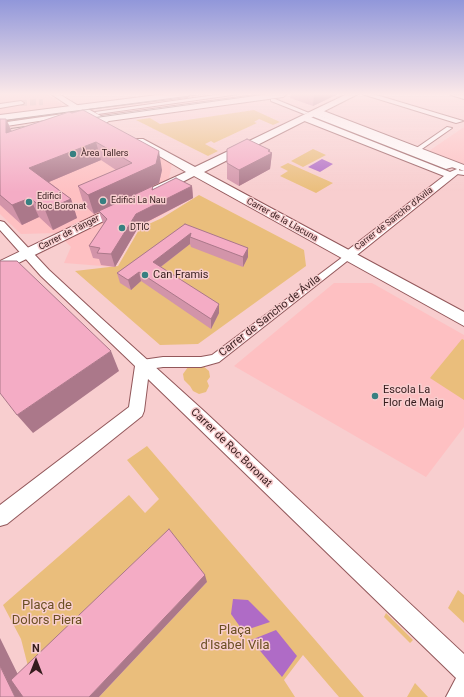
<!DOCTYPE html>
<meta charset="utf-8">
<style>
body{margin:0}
#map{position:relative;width:464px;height:697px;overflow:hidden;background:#f8cecf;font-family:Roboto,sans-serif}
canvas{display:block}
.north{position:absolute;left:16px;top:641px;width:40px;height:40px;-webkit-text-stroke:3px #f8cecf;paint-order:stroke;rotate:0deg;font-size:11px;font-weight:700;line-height:16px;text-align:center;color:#351c1d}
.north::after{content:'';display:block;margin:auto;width:14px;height:18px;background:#351c1d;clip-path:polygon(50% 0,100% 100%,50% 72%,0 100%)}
</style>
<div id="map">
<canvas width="464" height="697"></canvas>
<div class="north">N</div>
</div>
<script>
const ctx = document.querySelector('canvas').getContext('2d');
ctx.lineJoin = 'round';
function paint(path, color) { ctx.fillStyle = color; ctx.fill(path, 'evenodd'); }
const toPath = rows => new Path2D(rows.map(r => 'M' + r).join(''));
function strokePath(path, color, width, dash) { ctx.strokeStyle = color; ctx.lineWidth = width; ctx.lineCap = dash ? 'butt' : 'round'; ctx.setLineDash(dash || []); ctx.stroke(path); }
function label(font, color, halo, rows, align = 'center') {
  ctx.font = font + ' Roboto,sans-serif'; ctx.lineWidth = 3; ctx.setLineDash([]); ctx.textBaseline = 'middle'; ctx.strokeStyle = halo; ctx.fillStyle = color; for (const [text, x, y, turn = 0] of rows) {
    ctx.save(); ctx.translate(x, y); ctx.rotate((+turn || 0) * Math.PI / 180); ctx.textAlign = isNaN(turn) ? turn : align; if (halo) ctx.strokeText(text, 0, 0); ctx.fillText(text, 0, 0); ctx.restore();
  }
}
paint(toPath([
 [0,94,47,94,64,105,59,108,0,116],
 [98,123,172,164,169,178,164,182,193,198,138,228,115,267,64,263,71,247,57,233,21,234,0,214,0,136],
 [464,127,464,164,429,151,436,146],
 [334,283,372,283,464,335,464,427,426,477,234,366]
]), '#fec0c2');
paint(toPath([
 [254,110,280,122,273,125,259,119,254,122,257,123,214,143,211,141,205,144,218,151,208,156,136,120,150,118,160,124],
 [313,149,326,155,303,167,291,161],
 [288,163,333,183,316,193,280,176,288,171,280,167],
 [199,195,304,250,306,266,198,344,160,345,75,271,118,266,140,228,162,218],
 [462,339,464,340,464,400,430,378],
 [202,365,209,371,210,377,207,381,209,386,206,392,199,394,193,391,190,386,184,380,183,374,188,367],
 [147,446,316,641,364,697,339,697,303,655,284,680,295,697,99,697,207,582,31,678,21,639,3,605,129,495,145,513,159,499,127,460],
 [458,590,464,595,464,623,448,608],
 [386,613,413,640,410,643,384,617],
 [415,683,428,697,407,697]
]), '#eabe7c');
paint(toPath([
 [322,159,333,164,320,172,308,167],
 [233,599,248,600,270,622,243,631,231,614],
 [276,630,297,656,282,677,251,640]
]), '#af6bc6');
strokePath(toPath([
 [21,103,43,102]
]), '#d1aaab', 6, [6, 3]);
const pedestrian = toPath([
 [222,94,239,94,98,114,95,112,222,94],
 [271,99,275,99,309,113,304,114,271,101,271,99],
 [21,101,24,103,23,104,0,108,0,104,21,101],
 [63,114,65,115,65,117,0,127,0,123,63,114],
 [316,114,452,165,453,167,446,169,314,117,313,116,316,114],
 [447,127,452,128,419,151,415,151,415,149,447,127],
 [457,170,464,171,464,175,457,174,457,170],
 [348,253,353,256,351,258,219,362,201,367,163,367,142,370,138,368,136,365,138,362,142,360,163,357,201,357,212,355,348,253]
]);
const minor = toPath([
 [51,94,59,94,82,108,75,110,51,94],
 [362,94,373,94,463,121,456,123,362,94],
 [450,94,464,95,464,99,451,95,450,94],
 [315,110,321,110,464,165,464,171,459,169,459,173,352,259,344,259,342,256,344,253,444,176,302,120,302,116,308,116,450,172,457,169,315,114,315,110],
 [0,221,4,222,49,270,101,318,205,412,464,654,464,697,446,697,456,678,148,379,144,411,142,416,7,524,0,526,0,505,129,407,135,366,41,276,0,230,0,221]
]);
const tertiary = toPath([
 [165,94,191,94,187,97,88,109,101,116,262,94,287,94,283,97,109,121,104,124,88,122,87,120,90,118,77,111,0,121,0,115,165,94],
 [347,94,358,94,204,172,464,312,464,326,194,176,161,193,153,193,151,190,153,187,186,172,134,141,135,139,143,139,195,167,347,94],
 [123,202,129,206,128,209,0,272,0,261,123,202]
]);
strokePath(pedestrian, '#92575a', 2);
strokePath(minor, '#92575a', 2);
strokePath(tertiary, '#92575a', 2);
paint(pedestrian, '#fff');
paint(minor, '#fff');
paint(tertiary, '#fff');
strokePath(toPath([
 [85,119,266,94],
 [0,121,205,94],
 [0,130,36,125]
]), '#7c5c5d', 1);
paint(toPath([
 [291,94,338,94,313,106,290,98],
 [69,112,162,170,159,183,148,188,154,189,192,186,193,198,139,226,115,267,101,265,99,259,93,258,89,246,104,225,103,223,99,212,94,214,84,205,78,186,116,170,101,160,49,182,71,199,77,218,53,230,39,217,22,225,0,205,0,119,6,119,12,131],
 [270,150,269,152,272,153,270,169,239,186,227,179,227,163],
 [185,224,248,248,248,257,243,267,191,247,190,244,161,267,219,313,211,329,141,281,131,290,120,283,117,273]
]), '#d294a9');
paint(toPath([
 [314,94,338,94,313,106],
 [6,119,14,137,6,133],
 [96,142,101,160,37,187,29,168],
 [270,150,269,154,272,153,270,169,239,186,239,170],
 [159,151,162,170,159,183,94,214,88,195],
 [192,186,193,198,139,226,115,267,111,254,136,214],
 [30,198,39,217,22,225,12,205],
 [71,199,77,218,53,230,45,210],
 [191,233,190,237,190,244,155,271,153,262],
 [248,248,248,257,243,267,243,257],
 [139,272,141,281,131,290,128,280],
 [219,304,219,313,211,329,211,319],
 [111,351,119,371,33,433,17,415],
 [205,575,207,582,99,697,89,697],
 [0,638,29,697,15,697,0,666]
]), '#ab788a');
const building = toPath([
 [83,110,159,151,156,164,88,195,78,186,132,163,96,142,29,168,71,199,45,210,30,198,12,205,0,195,0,119,6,119,6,133,69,112,72,113,83,110],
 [247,139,270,150,268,151,272,153,239,170,227,163,227,149,247,139],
 [176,178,192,186,136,214,111,254,97,253,100,248,89,246,107,219,99,211,153,186,152,190,176,178],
 [185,224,248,248,243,257,190,237,191,233,153,262,219,304,211,319,139,272,128,280,117,273,185,224],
 [0,261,17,261,111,351,17,415,0,393,0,261],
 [169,529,205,575,89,697,23,697,11,680,169,529],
 [0,666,15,697,0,697,0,666]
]);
paint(building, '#f4acc5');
strokePath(building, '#ab788a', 1);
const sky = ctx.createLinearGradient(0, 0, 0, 192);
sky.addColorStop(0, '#9197da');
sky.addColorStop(0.49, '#fce9e9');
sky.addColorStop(1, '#fce9e900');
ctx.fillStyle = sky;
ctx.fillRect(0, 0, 464, 192);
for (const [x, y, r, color] of [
 [73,154,4,"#378081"],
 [103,201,4,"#378081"],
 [29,202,4,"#378081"],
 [122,228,4,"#378081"],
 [145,275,4,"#378081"],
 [375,396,4,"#378081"]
]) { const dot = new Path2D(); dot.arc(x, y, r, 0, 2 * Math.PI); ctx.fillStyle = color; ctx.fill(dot); strokePath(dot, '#f8cecf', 1.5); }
label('9px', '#351c1d', '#f8cecf', [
 ["Àrea Tallers",81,154],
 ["Edifici",37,197],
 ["Roc Boronat",37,207],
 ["Edifici La Nau",111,201],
 ["DTIC",130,228]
], 'left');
label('9px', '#351c1d', '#f8cecf', [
 ["Carrer de Sancho d'Avila",394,219,-38],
 ["Carrer de la Llacuna",282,220,29],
 ["Carrer de Tànger",69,233,-27]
]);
label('11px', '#351c1d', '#f8cecf', [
 ["Can Framis",153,275],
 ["Escola La",383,390],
 ["Flor de Maig",383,403]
], 'left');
label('11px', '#351c1d', '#f8cecf', [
 ["Carrer de Sancho de Ávila",270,316,-38],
 ["Carrer de Roc Boronat",231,448,44]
]);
label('13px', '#6b4f22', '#f8cecf', [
 ["Plaça de",47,606],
 ["Dolors Piera",47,621],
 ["Plaça",235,631],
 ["d'Isabel Vila",235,646]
]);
</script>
